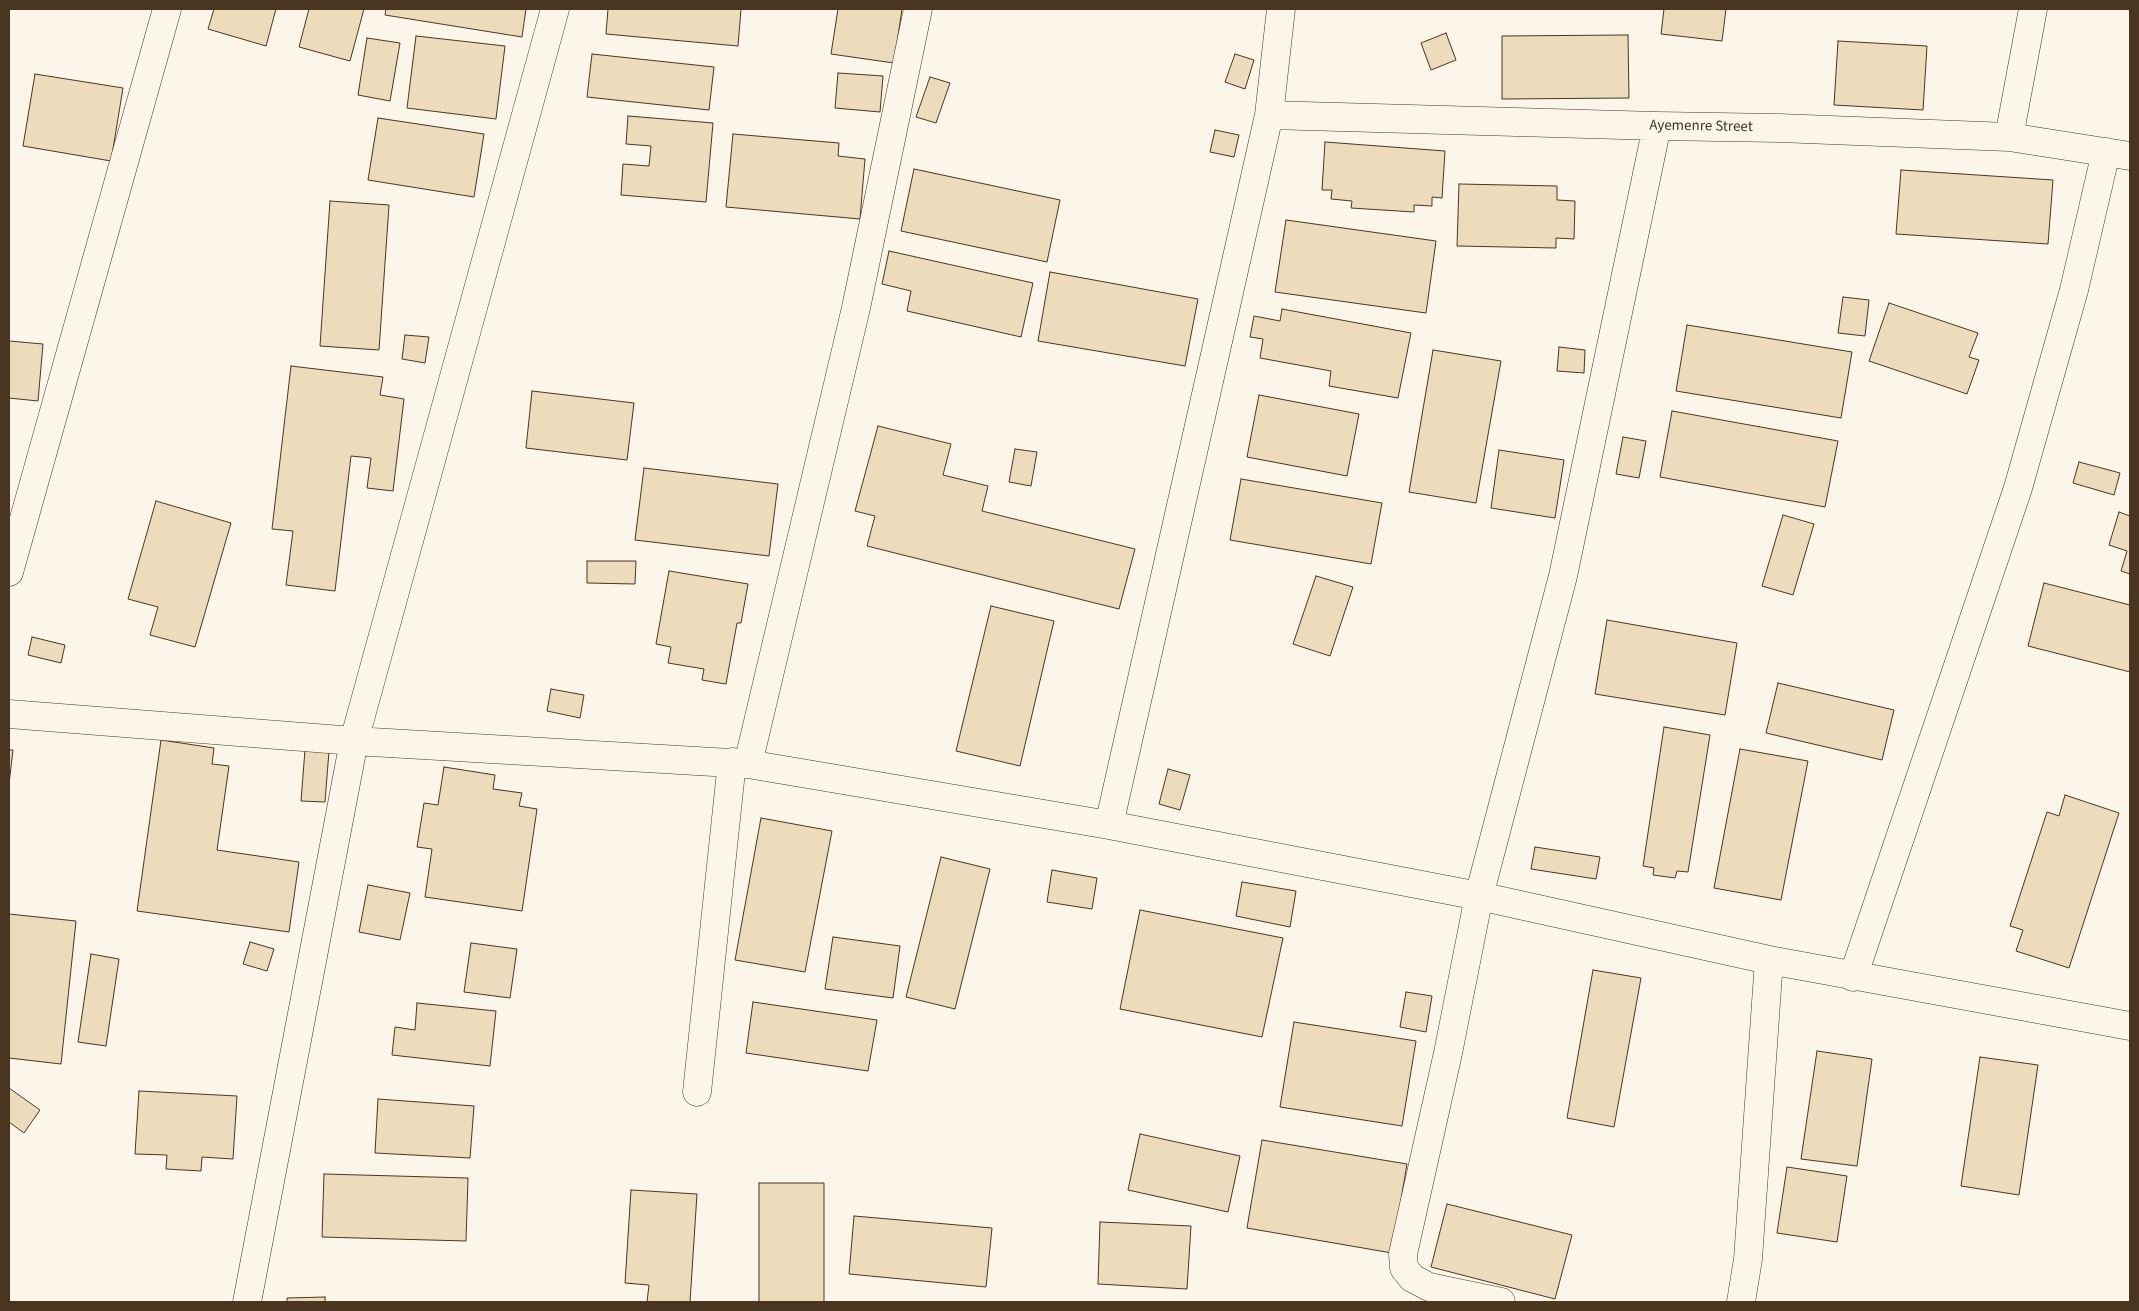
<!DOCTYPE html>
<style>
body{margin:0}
#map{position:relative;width:2139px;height:1311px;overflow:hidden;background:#fbf6e9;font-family:"Source Sans 3",sans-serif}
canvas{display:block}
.frame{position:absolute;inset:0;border:10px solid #4a3520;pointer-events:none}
</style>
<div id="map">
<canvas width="2139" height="1311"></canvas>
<div class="frame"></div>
</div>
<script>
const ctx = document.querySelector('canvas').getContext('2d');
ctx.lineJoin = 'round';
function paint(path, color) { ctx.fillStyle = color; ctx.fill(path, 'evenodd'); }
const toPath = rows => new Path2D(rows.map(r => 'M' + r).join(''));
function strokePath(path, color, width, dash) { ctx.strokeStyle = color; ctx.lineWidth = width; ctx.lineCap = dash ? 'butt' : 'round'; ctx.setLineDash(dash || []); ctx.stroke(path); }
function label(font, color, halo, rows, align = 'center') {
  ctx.font = font + ' "Source Sans 3",sans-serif'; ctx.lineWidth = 4; ctx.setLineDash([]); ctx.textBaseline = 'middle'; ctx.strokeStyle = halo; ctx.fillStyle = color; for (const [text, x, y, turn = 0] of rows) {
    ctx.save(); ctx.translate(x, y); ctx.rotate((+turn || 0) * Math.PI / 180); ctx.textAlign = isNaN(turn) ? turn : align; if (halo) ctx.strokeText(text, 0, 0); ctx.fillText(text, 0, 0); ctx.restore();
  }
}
const building = toPath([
 [214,9,276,9,266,46,208,29,214,9],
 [309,9,364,9,350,61,299,47,309,9],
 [386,9,526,9,522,37,385,15,386,9],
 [608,9,741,9,738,46,606,34,608,9],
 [838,9,902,9,894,63,831,54,838,9],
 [1664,9,1726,9,1722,41,1661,34,1664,9],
 [1446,33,1456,60,1431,70,1421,43,1446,33],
 [1628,35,1629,98,1502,99,1502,36,1628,35],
 [416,36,505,46,496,119,407,108,416,36],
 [367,38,400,43,390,101,358,95,367,38],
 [1838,41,1927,46,1923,110,1834,105,1838,41],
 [592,54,714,67,709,110,587,97,592,54],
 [1235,54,1254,60,1245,89,1225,82,1235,54],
 [838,73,883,76,880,112,835,108,838,73],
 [35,74,123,88,111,161,23,146,35,74],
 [930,77,950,83,936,123,916,117,930,77],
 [628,116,713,123,706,202,621,195,623,164,649,166,651,146,626,144,628,116],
 [378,118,484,134,474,197,368,180,378,118],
 [1215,130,1239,135,1234,157,1210,152,1215,130],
 [733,134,839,143,838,156,865,159,860,219,726,207,733,134],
 [1325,142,1445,151,1442,198,1432,197,1432,206,1414,205,1414,212,1351,208,1352,201,1331,199,1332,190,1322,190,1325,142],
 [914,169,1060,200,1047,262,901,231,914,169],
 [1901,170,2053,180,2048,244,1896,234,1901,170],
 [1459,184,1557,186,1557,200,1575,201,1574,239,1556,238,1556,248,1457,246,1459,184],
 [330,201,389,205,379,350,320,346,330,201],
 [1286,220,1436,241,1426,313,1275,292,1286,220],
 [889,251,1033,283,1021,337,907,311,911,291,882,284,889,251],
 [1050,272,1198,299,1185,366,1038,341,1050,272],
 [1843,297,1869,300,1865,336,1838,333,1843,297],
 [1889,303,1978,333,1969,357,1979,360,1967,394,1869,361,1889,303],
 [1282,309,1411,333,1398,398,1329,386,1331,371,1260,358,1263,339,1250,337,1254,316,1280,321,1282,309],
 [1687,325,1852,352,1841,418,1676,391,1687,325],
 [405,335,429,337,425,363,402,359,405,335],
 [9,341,43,344,38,401,9,398,9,341],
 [1559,347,1585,350,1584,373,1557,371,1559,347],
 [1433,350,1501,361,1476,503,1409,492,1433,350],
 [291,366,383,377,380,395,404,399,393,491,367,488,371,458,351,456,335,591,286,585,293,531,272,529,291,366],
 [532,391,634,403,627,460,526,448,532,391],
 [1259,395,1359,414,1347,476,1247,457,1259,395],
 [1672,411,1838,441,1825,507,1660,477,1672,411],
 [878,426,951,444,943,475,988,486,982,511,1135,549,1119,609,867,546,875,516,855,511,878,426],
 [1623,437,1646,441,1639,478,1616,474,1623,437],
 [1015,449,1037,452,1031,486,1009,482,1015,449],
 [1499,450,1564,460,1555,518,1491,508,1499,450],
 [2079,462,2120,473,2114,495,2073,483,2079,462],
 [644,468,778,484,769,556,635,540,644,468],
 [1241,479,1382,503,1371,564,1230,540,1241,479],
 [156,501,231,523,195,647,150,635,158,607,128,599,156,501],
 [2119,512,2130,516,2130,574,2121,571,2127,551,2109,545,2119,512],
 [1783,515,1814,524,1793,595,1762,586,1783,515],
 [587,561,636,561,635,584,587,583,587,561],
 [669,571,748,584,741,623,737,623,726,684,702,680,704,669,668,663,671,647,656,644,669,571],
 [1316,576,1353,587,1330,656,1293,644,1316,576],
 [2044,583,2130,605,2130,672,2028,646,2044,583],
 [991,606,1054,621,1020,766,956,751,991,606],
 [1607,620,1737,643,1725,715,1595,694,1607,620],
 [32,637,65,645,61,663,28,655,32,637],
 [1778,683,1894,710,1882,760,1766,733,1778,683],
 [551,689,584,695,580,718,547,711,551,689],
 [1664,727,1710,735,1688,872,1677,871,1675,878,1653,875,1654,868,1643,866,1664,727],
 [161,740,214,748,212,764,229,766,217,850,299,862,289,932,137,911,161,740],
 [1740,749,1808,761,1781,900,1714,888,1740,749],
 [9,750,13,750,9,784,9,750],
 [305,750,329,751,325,802,301,801,305,750],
 [444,767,495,775,493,789,522,793,519,806,537,809,522,911,425,897,432,849,417,847,424,803,438,805,444,767],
 [1168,769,1190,775,1180,810,1159,804,1168,769],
 [2065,795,2119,813,2069,968,2016,951,2023,930,2010,926,2047,812,2059,816,2065,795],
 [761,818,832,831,805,972,735,960,761,818],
 [1535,847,1600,857,1596,879,1531,869,1535,847],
 [941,857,990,869,955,1009,906,997,941,857],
 [1052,870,1097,878,1092,909,1047,902,1052,870],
 [1242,882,1296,891,1290,927,1236,916,1242,882],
 [368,885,410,893,400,940,359,932,368,885],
 [1140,910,1283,938,1262,1037,1120,1009,1140,910],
 [9,914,76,921,61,1064,9,1058,9,914],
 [833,937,900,946,893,998,825,989,833,937],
 [250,942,274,949,267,971,243,964,250,942],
 [471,943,517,949,510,998,464,992,471,943],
 [91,954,119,959,106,1046,78,1042,91,954],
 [1593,970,1641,978,1614,1127,1567,1118,1593,970],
 [1406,992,1432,996,1426,1032,1400,1027,1406,992],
 [753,1002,877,1020,868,1071,746,1053,753,1002],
 [417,1003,496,1011,490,1066,392,1055,395,1027,415,1030,417,1003],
 [1294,1022,1416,1041,1402,1126,1280,1107,1294,1022],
 [1817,1051,1872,1059,1857,1166,1801,1159,1817,1051],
 [1980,1057,2038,1065,2019,1195,1961,1186,1980,1057],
 [9,1088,40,1110,24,1133,9,1122,9,1088],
 [139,1091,237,1096,233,1159,202,1157,201,1171,166,1169,167,1155,135,1154,139,1091],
 [378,1099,474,1106,470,1158,375,1153,378,1099],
 [1140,1134,1240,1156,1228,1212,1128,1190,1140,1134],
 [1262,1140,1407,1164,1392,1253,1247,1228,1262,1140],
 [1787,1167,1847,1176,1837,1242,1777,1233,1787,1167],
 [324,1174,468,1178,466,1241,322,1237,324,1174],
 [759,1183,824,1183,824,1302,759,1302,759,1183],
 [631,1190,697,1194,690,1302,647,1302,649,1285,625,1283,631,1190],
 [1447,1204,1572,1235,1555,1299,1431,1267,1447,1204],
 [854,1216,992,1228,986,1287,849,1274,854,1216],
 [1100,1222,1191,1226,1187,1289,1098,1284,1100,1222],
 [325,1297,325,1302,287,1302,287,1298,325,1297]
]);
paint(building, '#ecdcbc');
strokePath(building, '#4a3520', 1);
const minor = toPath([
 [1269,115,1657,126,1779,128,2009,137,2130,156],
 [2009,137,2033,9],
 [9,572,167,9],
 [9,714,354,741,748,764,1109,825,1479,896,1769,960,2130,1026],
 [748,764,856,308,918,9],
 [1109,825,1269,115,1281,9],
 [1853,977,2018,488,2074,290,2106,152],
 [697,1092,732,762],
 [247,1302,354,741,555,9],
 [1501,1302,1429,1287,1412,1278,1404,1268,1403,1254,1448,1053,1479,896,1563,576,1657,126],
 [1741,1302,1748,1259,1769,960]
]);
strokePath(minor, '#4a3520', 29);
strokePath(minor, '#fbf6e9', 28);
label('15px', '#4a3520', '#fbf6e9', [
 ["Ayemenre Street",1701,127,1]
]);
</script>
